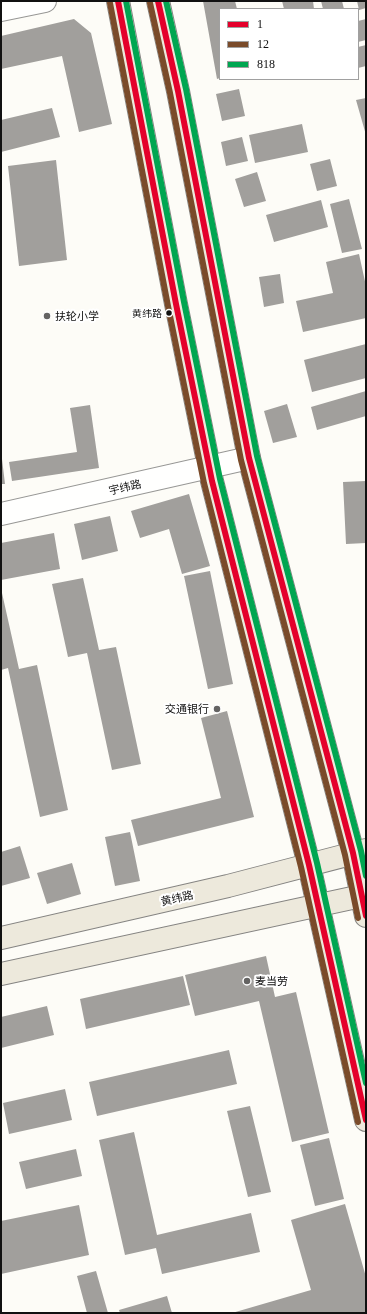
<!DOCTYPE html>
<meta charset="utf-8">
<style>
body{margin:0}
#map{position:relative;width:367px;height:1314px;overflow:hidden;background:#fdfcf7;font-family:Georgia,serif}
canvas{display:block}
.frame{position:absolute;inset:0;border:2px solid #111;pointer-events:none}
.legend{position:absolute;left:219px;top:8px;width:140px;height:72px;box-sizing:border-box;background:#fff;border:1px solid #a0a0a0;margin:0;padding:5px 7px;list-style:none;font-size:12px;color:#111}
.legend li{display:flex;align-items:center;gap:8px;height:20px}
.legend b{width:20px;border:1px solid #a0a0a0}
</style>
<div id="map">
<canvas width="367" height="1314"></canvas>
<div class="frame"></div>
<ul class="legend">
<li><b style="height:5px;background:#e4002b"></b>1</li>
<li><b style="height:5px;background:#7a4b2a"></b>12</li>
<li><b style="height:5px;background:#00a651"></b>818</li>
</ul>
</div>
<script>
const ctx = document.querySelector('canvas').getContext('2d');
ctx.lineJoin = 'round';
function paint(path, color) { ctx.fillStyle = color; ctx.fill(path, 'evenodd'); }
const toPath = rows => new Path2D(rows.map(r => 'M' + r).join(''));
function strokePath(path, color, width, dash) { ctx.strokeStyle = color; ctx.lineWidth = width; ctx.lineCap = dash ? 'butt' : 'round'; ctx.setLineDash(dash || []); ctx.stroke(path); }
function label(font, color, halo, rows, align = 'center') {
  ctx.font = font + ' Georgia,"Noto Sans SC",serif'; ctx.lineWidth = 4; ctx.setLineDash([]); ctx.textBaseline = 'middle'; ctx.strokeStyle = halo; ctx.fillStyle = color; for (const [text, x, y, turn = 0] of rows) {
    ctx.save(); ctx.translate(x, y); ctx.rotate((+turn || 0) * Math.PI / 180); ctx.textAlign = isNaN(turn) ? turn : align; if (halo) ctx.strokeText(text, 0, 0); ctx.fillText(text, 0, 0); ctx.restore();
  }
}
paint(toPath([
 [203,1,235,1,237,9,220,9,220,78,217,79],
 [282,1,313,1,314,9,284,9],
 [321,1,342,1,344,9,323,9],
 [357,1,366,1,366,8,359,10],
 [74,19,91,33,112,124,79,132,62,56,1,69,1,36],
 [366,19,366,40,358,42,358,21],
 [366,45,366,66,358,68,358,47],
 [239,89,245,116,222,121,216,94],
 [366,98,366,135,356,100],
 [52,108,60,137,1,152,1,120],
 [302,124,308,152,255,163,249,135],
 [242,137,248,161,226,166,221,142],
 [330,159,337,186,317,191,310,164],
 [56,160,67,260,19,266,8,166],
 [257,172,266,201,244,207,235,179],
 [349,199,362,249,342,253,330,204],
 [321,200,328,227,274,242,266,215],
 [359,254,366,286,366,318,303,332,296,301,333,293,326,262],
 [280,274,284,303,264,307,259,277],
 [366,344,366,378,312,392,304,360],
 [366,391,366,416,317,430,311,407],
 [287,404,297,437,273,443,264,411],
 [90,405,99,468,12,481,9,462,77,452,70,408],
 [1,459,2,459,5,484,1,484],
 [366,481,366,543,346,544,343,482],
 [189,494,210,566,182,574,169,529,140,538,131,511],
 [110,516,118,551,82,560,74,524],
 [54,533,60,569,1,580,1,543],
 [210,571,233,684,208,689,184,576],
 [83,578,99,650,116,647,141,764,112,770,87,653,68,657,52,584],
 [1,593,2,593,19,669,37,665,68,810,40,817,8,668,1,670],
 [227,711,254,817,138,846,131,820,221,798,201,718],
 [130,832,140,881,115,886,105,837],
 [20,846,30,878,1,886,1,852],
 [72,863,81,894,47,904,37,873],
 [266,956,275,997,296,992,329,1133,292,1142,259,1001,195,1016,185,975],
 [183,976,190,1005,86,1029,80,999],
 [47,1006,54,1035,1,1048,1,1017],
 [229,1050,237,1084,97,1116,89,1082],
 [65,1089,72,1120,9,1134,3,1103],
 [250,1106,271,1192,248,1197,227,1111],
 [134,1132,157,1235,251,1213,260,1252,162,1274,156,1248,125,1255,99,1140],
 [329,1138,344,1199,315,1206,300,1145],
 [76,1149,82,1176,26,1189,19,1162],
 [345,1204,366,1277,366,1313,232,1313,311,1290,291,1220],
 [79,1205,89,1255,1,1274,1,1221],
 [96,1271,108,1313,87,1313,77,1276],
 [167,1296,172,1313,120,1313,119,1310]
]), '#a19f9c');
const minor = toPath([
 [1,10,45,1],
 [1,514,249,458]
]);
const major = toPath([
 [118,1,176,304,212,481,309,865,366,1120],
 [158,1,178,91,249,458,353,853,366,916],
 [1,938,228,886,366,850],
 [1,974,366,895]
]);
strokePath(minor, '#979795', 24);
strokePath(major, '#858482', 24);
strokePath(minor, '#fffffe', 22);
strokePath(major, '#ede9dc', 22);
strokePath(toPath([
 [118,1,176,304,212,481,309,865,366,1120],
 [158,1,178,91,249,458,353,853,366,916]
]), '#e4002b', 6);
strokePath(toPath([
 [110,3,168,306,204,483,301,867,358,1122],
 [150,3,170,93,241,460,345,855,358,918]
]), '#7a4b2a', 6);
strokePath(toPath([
 [126,1,184,302,220,479,317,863,366,1083],
 [166,1,186,89,257,456,361,851,366,876]
]), '#00a651', 6);
for (const [x, y, r, color] of [
 [169,313,3.5,"#111"],
 [47,316,4,"#646362"],
 [217,709,4,"#646362"],
 [247,981,4,"#646362"]
]) { const dot = new Path2D(); dot.arc(x, y, r, 0, 2 * Math.PI); ctx.fillStyle = color; ctx.fill(dot); strokePath(dot, '#fff', 1.5); }
label('10px', '#111', '#fff', [
 ["黄纬路",162,313]
], 'right');
label('11px', '#111', '#fff', [
 ["扶轮小学",55,316],
 ["交通银行",209,709,"right"],
 ["麦当劳",255,981]
], 'left');
label('11px', '#111', '#fff', [
 ["宇纬路",125,487,-13],
 ["黄纬路",177,898,-13]
]);
</script>
